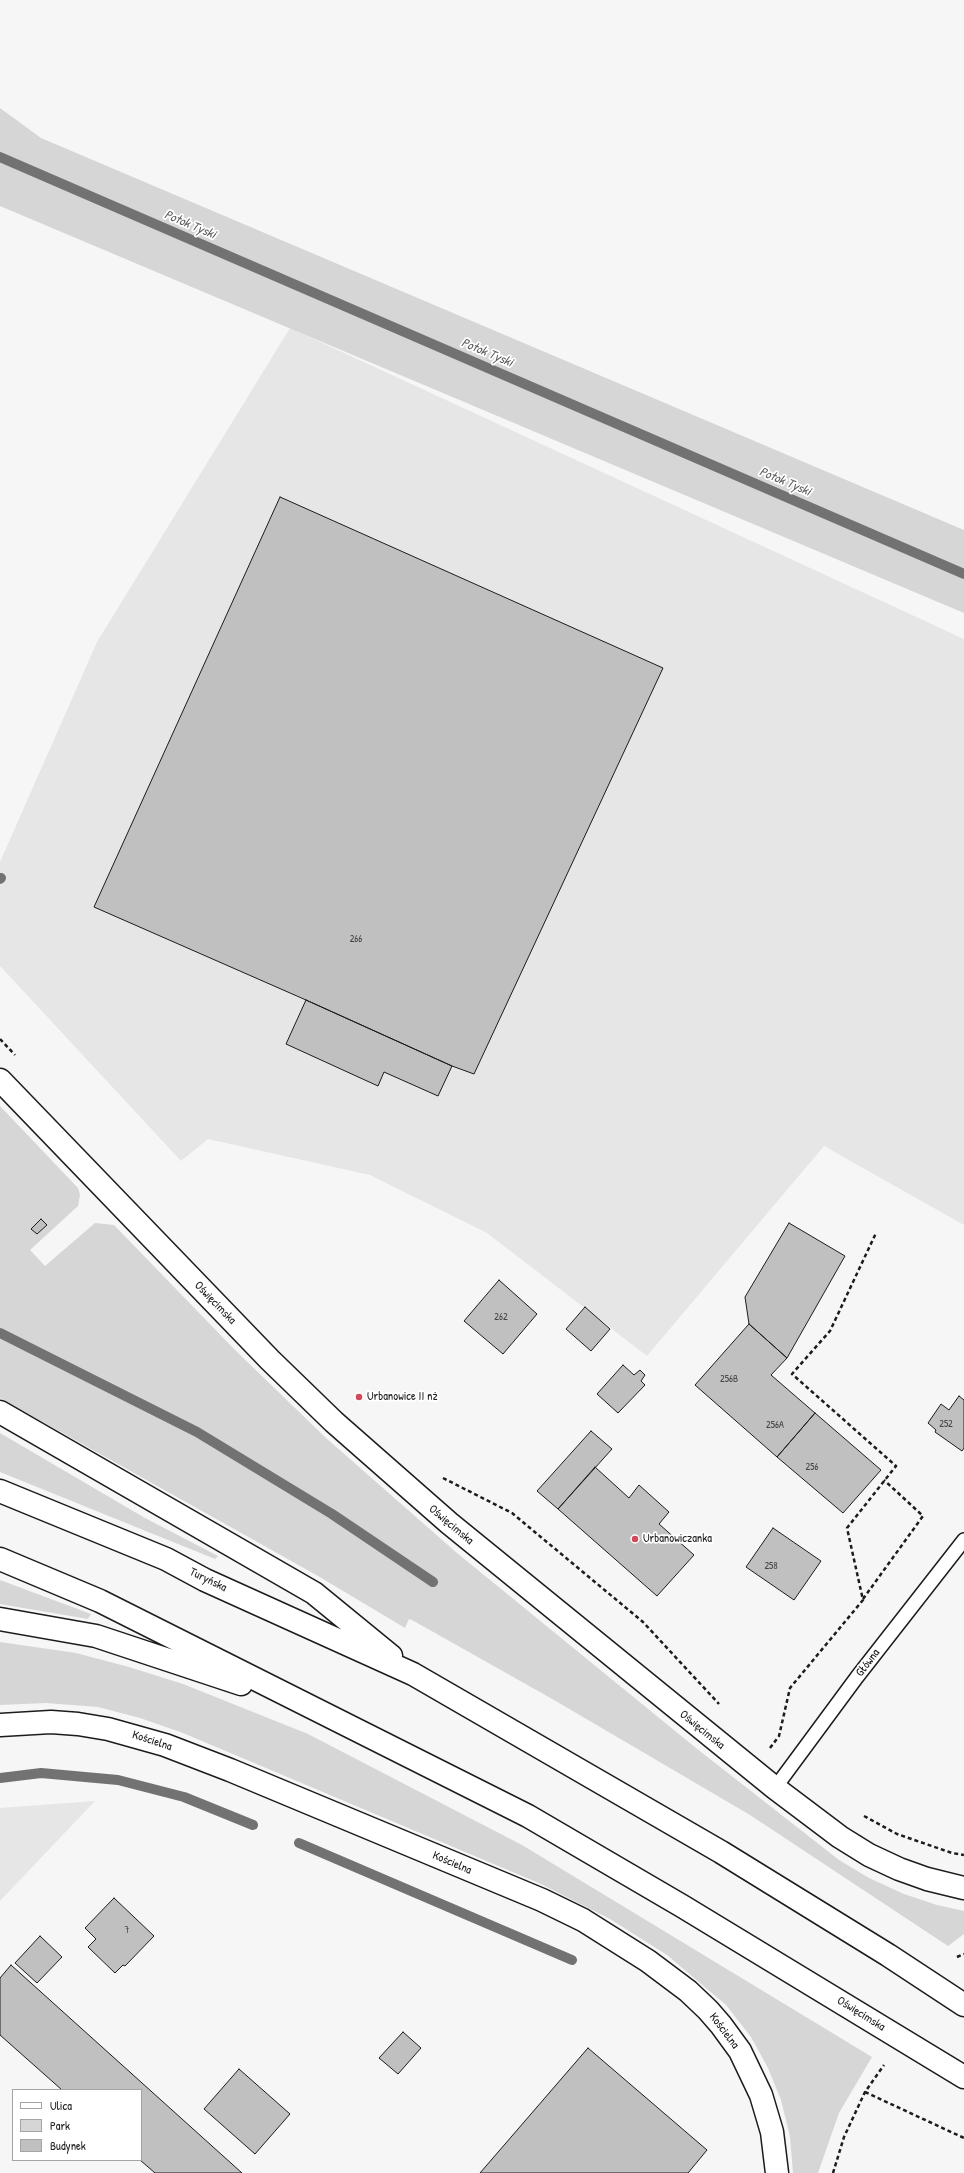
<!DOCTYPE html>
<meta charset="utf-8">
<style>
body{margin:0}
#map{position:relative;width:964px;height:2173px;overflow:hidden;background:#f6f6f6;font-family:"Patrick Hand",sans-serif}
canvas{display:block}
.legend{position:absolute;left:12px;top:2089px;width:130px;height:72px;box-sizing:border-box;background:#fff;border:1px solid #a4a4a4;margin:0;padding:5px 7px;list-style:none;font-size:12px;color:#1c1c1c}
.legend li{display:flex;align-items:center;gap:8px;height:20px}
.legend b{width:20px;border:1px solid #a4a4a4}
</style>
<div id="map">
<canvas width="964" height="2173"></canvas>
<ul class="legend">
<li><b style="height:5px;background:#fff"></b>Ulica</li>
<li><b style="height:11px;background:#d6d6d6"></b>Park</li>
<li><b style="height:11px;background:#c0c0c0"></b>Budynek</li>
</ul>
</div>
<script>
const ctx = document.querySelector('canvas').getContext('2d');
ctx.lineJoin = 'round';
function paint(path, color) { ctx.fillStyle = color; ctx.fill(path, 'evenodd'); }
const toPath = rows => new Path2D(rows.map(r => 'M' + r).join(''));
function strokePath(path, color, width, dash) { ctx.strokeStyle = color; ctx.lineWidth = width; ctx.lineCap = dash ? 'butt' : 'round'; ctx.setLineDash(dash || []); ctx.stroke(path); }
function label(font, color, halo, rows, align = 'center') {
  ctx.font = font + ' "Patrick Hand",sans-serif'; ctx.lineWidth = 3.5; ctx.setLineDash([]); ctx.textBaseline = 'middle'; ctx.strokeStyle = halo; ctx.fillStyle = color; for (const [text, x, y, turn = 0] of rows) {
    ctx.save(); ctx.translate(x, y); ctx.rotate((+turn || 0) * Math.PI / 180); ctx.textAlign = isNaN(turn) ? turn : align; if (halo) ctx.strokeText(text, 0, 0); ctx.fillText(text, 0, 0); ctx.restore();
  }
}
paint(toPath([
 [290,328,964,639,964,1225,824,1146,647,1356,487,1233,370,1175,208,1139,181,1161,0,966,0,862,97,642],
 [95,1801,0,1901,0,1808]
]), '#e6e6e6');
paint(toPath([
 [0,108,41,138,964,530,964,613,0,206],
 [0,1106,78,1188,80,1195,78,1206,30,1250,45,1266,95,1223,114,1225,235,1350,326,1438,457,1553,696,1748,839,1860,869,1878,904,1894,937,1905,964,1911,964,1934,948,1946,750,1815,554,1700,412,1620,409,1619,405,1628,318,1576,0,1398],
 [0,1433,145,1518,218,1556,215,1559,0,1472],
 [0,1580,91,1614,88,1619,0,1604],
 [0,1642,76,1653,129,1667,183,1684,308,1734,522,1845,872,2057,839,2113,818,2173,793,2173,790,2137,781,2100,768,2068,751,2037,726,2005,667,1955,610,1919,541,1884,183,1733,140,1718,98,1707,46,1703,0,1705]
]), '#d6d6d6');
strokePath(toPath([
 [0,157,964,574],
 [0,879,1,878],
 [0,1333,197,1432,332,1514,433,1582],
 [0,1778,41,1773,118,1780,184,1797,253,1825],
 [299,1843,572,1960]
]), '#727272', 10);
const building = toPath([
 [280,497,663,668,474,1074,452,1066,306,1000,94,907,280,497],
 [306,1000,452,1066,438,1096,384,1072,378,1086,286,1044,306,1000],
 [41,1219,47,1225,37,1234,31,1229,41,1219],
 [789,1223,845,1256,787,1358,749,1324,745,1297,789,1223],
 [499,1280,537,1314,503,1354,464,1321,499,1280],
 [585,1307,610,1329,591,1351,566,1329,585,1307],
 [749,1324,787,1358,771,1375,815,1413,777,1457,695,1385,749,1324],
 [623,1365,634,1375,640,1370,645,1375,641,1381,645,1385,618,1413,597,1394,623,1365],
 [959,1396,964,1400,964,1448,962,1451,935,1432,936,1430,928,1423,941,1404,949,1410,959,1396],
 [815,1413,881,1470,843,1513,777,1457,815,1413],
 [591,1431,612,1449,558,1509,537,1491,591,1431],
 [595,1467,629,1498,639,1485,669,1512,659,1524,694,1555,657,1596,558,1509,595,1467],
 [773,1528,821,1561,794,1600,746,1567,773,1528],
 [114,1898,154,1936,125,1966,123,1965,115,1973,88,1947,96,1939,85,1928,114,1898],
 [40,1936,62,1957,37,1983,15,1963,40,1936],
 [11,1965,242,2173,155,2173,140,2160,141,2090,62,2090,0,2035,0,1978,11,1965],
 [403,2032,421,2048,398,2074,379,2058,403,2032],
 [588,2048,707,2150,688,2173,480,2173,588,2048],
 [239,2069,290,2114,255,2154,204,2109,239,2069]
]);
paint(building, '#c0c0c0');
strokePath(building, '#1c1c1c', 1);
const service = toPath([
 [775,1788,857,1677,964,1540]
]);
const minor = toPath([
 [0,1080,270,1360,334,1422,449,1523,775,1788,840,1837,869,1855,899,1869,927,1879,964,1888],
 [0,1725,51,1722,78,1724,108,1729,165,1745,230,1770,542,1900,583,1920,648,1961,688,1991,708,2010,721,2025,740,2051,761,2095,772,2132,777,2173]
]);
const trunk = toPath([
 [0,1412,314,1593,391,1656],
 [0,1491,166,1559,205,1580,413,1674,721,1852,888,1955,964,2005],
 [0,1559,100,1601,528,1816,682,1906,964,2077],
 [0,1619,96,1636,241,1684]
]);
strokePath(service, '#1c1c1c', 16);
strokePath(minor, '#1c1c1c', 25);
strokePath(trunk, '#1c1c1c', 25);
strokePath(toPath([
 [0,1039,15,1055],
 [443,1478,512,1513,643,1622,719,1704],
 [863,1599,923,1516,884,1480],
 [770,1748,779,1736,790,1688,863,1600,847,1528,896,1466,792,1374,830,1331,876,1233],
 [864,1816,897,1834,952,1853,964,1855],
 [957,1957,964,1954],
 [865,2092,964,2138],
 [833,2173,844,2137,865,2092,884,2065]
]), '#1c1c1c', 2.5, [4, 3]);
strokePath(service, '#fff', 13);
strokePath(minor, '#fff', 22);
strokePath(trunk, '#fff', 22);
for (const [x, y, r, color] of [
 [359,1397,4,"#d1495b"],
 [635,1539,4,"#d1495b"]
]) { const dot = new Path2D(); dot.arc(x, y, r, 0, 2 * Math.PI); ctx.fillStyle = color; ctx.fill(dot); strokePath(dot, '#fff', 1.5); }
label('10px', '#454545', null, [
 ["266",356,939],
 ["262",501,1317],
 ["256B",729,1379],
 ["252",946,1424],
 ["256A",775,1425],
 ["256",812,1467],
 ["258",771,1566],
 ["7",127,1930]
]);
label('12px', '#1c1c1c', '#fff', [
 ["Oświęcimska",215,1303,46],
 ["Oświęcimska",451,1525,40],
 ["Turyńska",208,1580,26],
 ["Główna",868,1663,-53],
 ["Oświęcimska",702,1730,39],
 ["Kościelna",152,1741,18],
 ["Kościelna",452,1863,23],
 ["Oświęcimska",861,2014,32],
 ["Kościelna",724,2031,53]
]);
label('12px', '#1c1c1c', '#fff', [
 ["Urbanowice II nż",367,1397],
 ["Urbanowiczanka",643,1539]
], 'left');
label('italic 13px', '#5d5d5d', '#fff', [
 ["Potok Tyski",190,225,23],
 ["Potok Tyski",487,353,23],
 ["Potok Tyski",785,482,23]
]);
</script>
